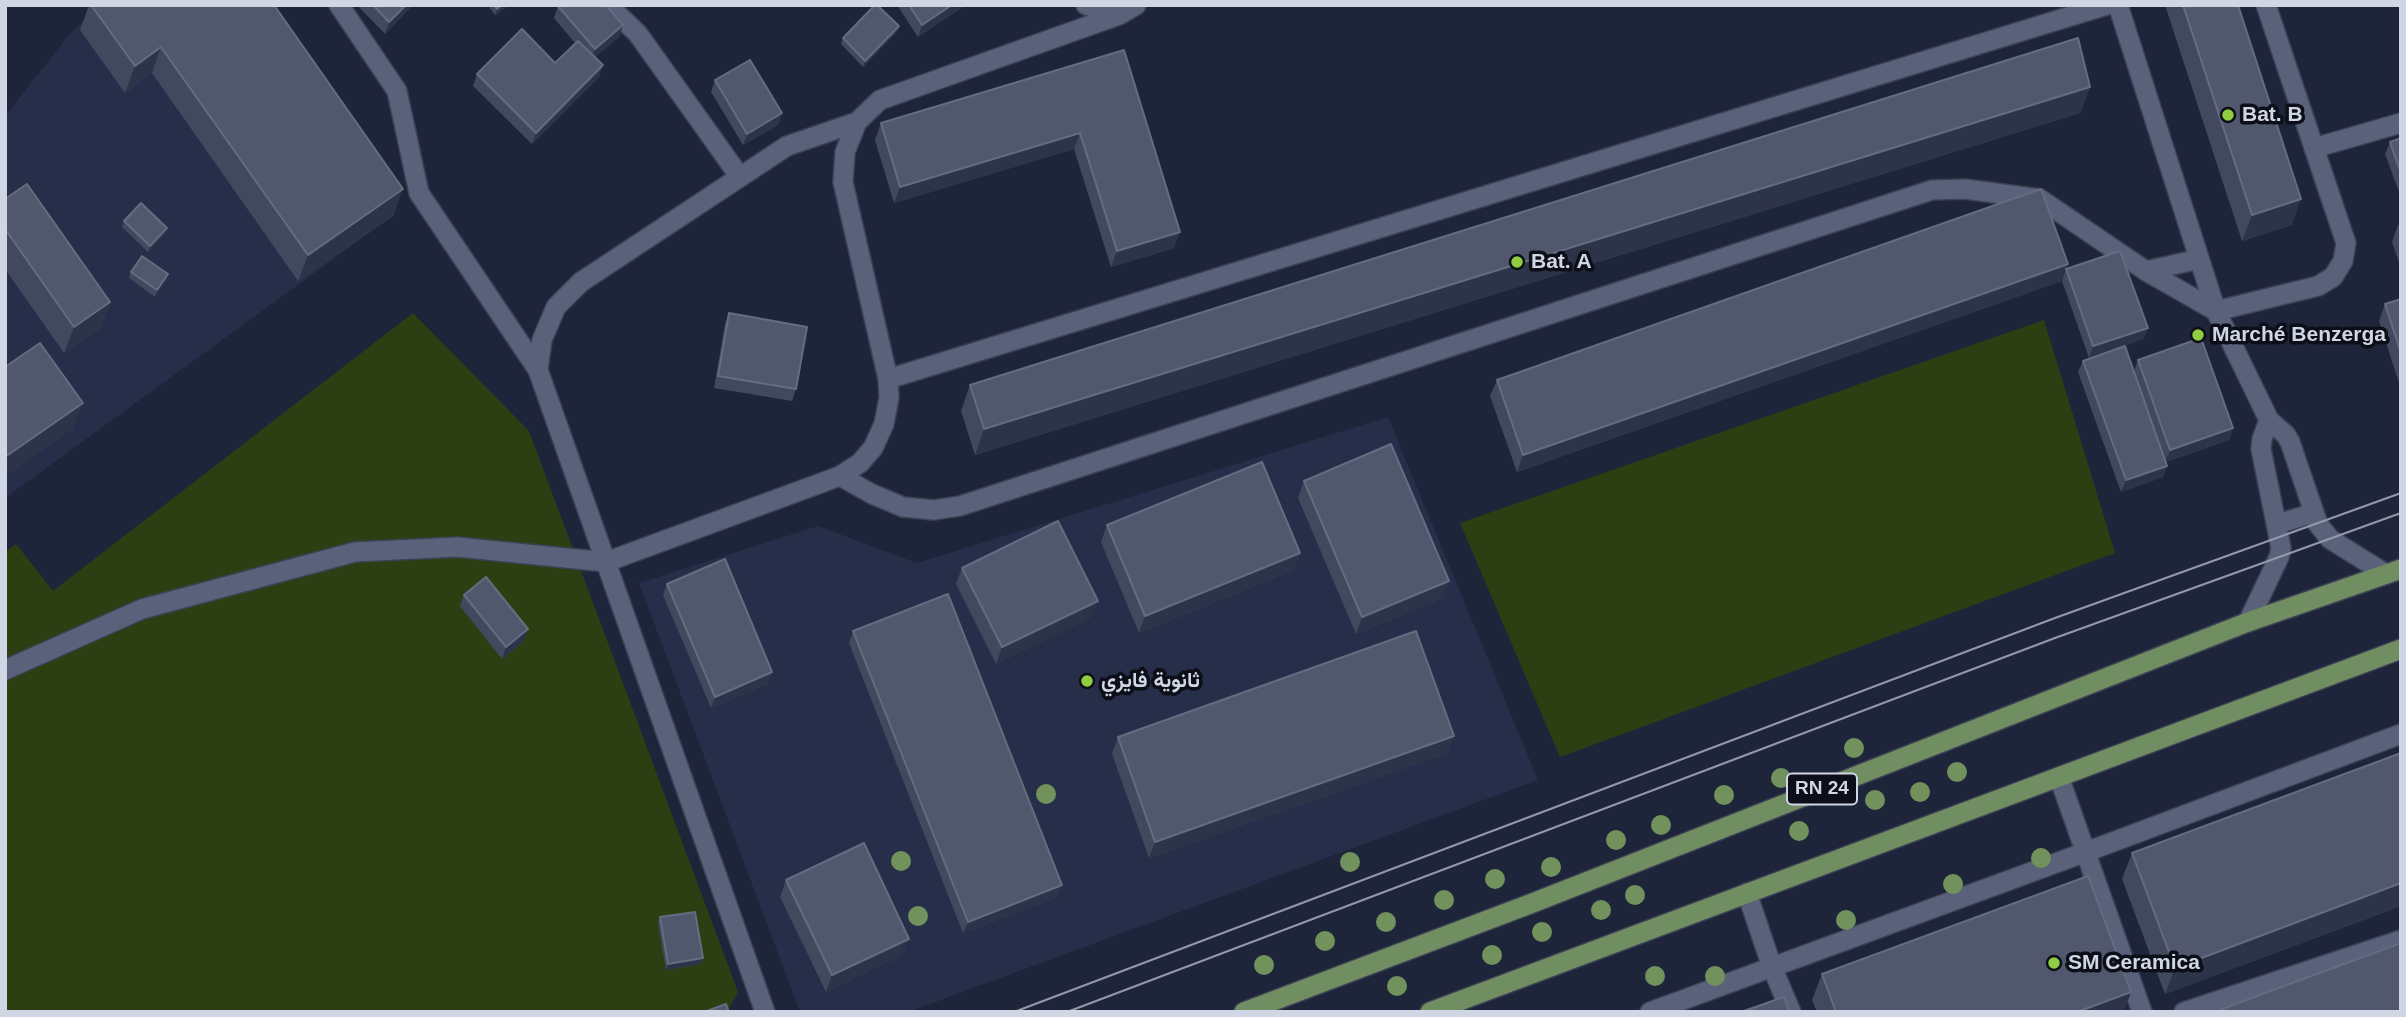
<!DOCTYPE html>
<meta charset="utf-8">
<style>
body{margin:0}
#map{position:relative;width:2406px;height:1017px;overflow:hidden;background:#1e253a;font-family:Helvetica,sans-serif}
canvas{display:block}
.frame{position:absolute;inset:0;border:7px solid #d1d6e4;pointer-events:none}
</style>
<div id="map">
<canvas width="2406" height="1017"></canvas>
<div class="frame"></div>
</div>
<script>
const ctx = document.querySelector('canvas').getContext('2d');
ctx.lineJoin = 'round';
function paint(path, color) { ctx.fillStyle = color; ctx.fill(path, 'evenodd'); }
const toPath = rows => new Path2D(rows.map(r => 'M' + r).join(''));
function strokePath(path, color, width, dash) { ctx.strokeStyle = color; ctx.lineWidth = width; ctx.lineCap = dash ? 'butt' : 'round'; ctx.setLineDash(dash || []); ctx.stroke(path); }
function label(font, color, halo, rows, align = 'center') {
  ctx.font = font + ' Helvetica,Vazirmatn,sans-serif'; ctx.lineWidth = 7; ctx.setLineDash([]); ctx.textBaseline = 'middle'; ctx.strokeStyle = halo; ctx.fillStyle = color; for (const [text, x, y, turn = 0] of rows) {
    ctx.save(); ctx.translate(x, y); ctx.rotate((+turn || 0) * Math.PI / 180); ctx.textAlign = isNaN(turn) ? turn : align; if (halo) ctx.strokeText(text, 0, 0); ctx.fillText(text, 0, 0); ctx.restore();
  }
}
paint(toPath([
 [106,5,246,5,394,215,5,498,5,116,73,30],
 [1388,417,1538,780,908,1012,800,1012,639,583,818,526,917,563]
]), '#262e49');
paint(toPath([
 [413,313,529,431,738,992,727,1012,5,1012,5,552,16,544,53,591],
 [2044,320,2115,553,1560,757,1460,523]
]), '#2c3f13');
const service = toPath([
 [2314,148,2401,123],
 [888,379,2107,5],
 [5,670,142,609,355,552,457,547,606,562]
]);
const minor = toPath([
 [339,5,397,91,419,193,538,370],
 [608,5,638,34,740,177],
 [1086,5,1118,15],
 [2118,5,2216,311,2269,420,2286,435,2290,442,2318,524,2330,539,2386,574],
 [2146,271,2199,259],
 [840,476,872,494,903,507,934,510,960,506,1932,190,1965,189,2040,199,2146,271,2216,311,2318,286,2333,277,2343,261,2346,243,2266,5],
 [2277,524,2314,513],
 [606,562,840,476,860,463,873,448,884,424,889,398,888,379,843,182,845,152,857,122,880,100,1119,15,1136,5],
 [2248,622,2279,557,2281,548,2261,449,2262,439,2269,420],
 [2059,777,2142,1012],
 [1747,893,1772,967,1791,1012],
 [765,1012,538,370,542,340,556,307,581,282,787,146,857,122],
 [1650,1012,2086,852,2401,734],
 [2184,1012,2401,940]
]);
const primary = toPath([
 [1244,1012,1530,904,2248,622,2401,569],
 [1430,1012,2401,649]
]);
strokePath(service, '#3c4153', 22);
strokePath(minor, '#3c4153', 22);
strokePath(primary, '#3c4153', 22);
strokePath(service, '#5a627b', 19);
strokePath(minor, '#5a627b', 19);
strokePath(primary, '#718d62', 19);
strokePath(toPath([
 [1014,1012,2055,618,2401,493],
 [1067,1012,2055,638,2401,513]
]), '#9399a9', 2);
ctx.fillStyle = '#71925c';
for (const [x, y] of [
 [1854,748],
 [1957,772],
 [1781,778],
 [1920,792],
 [1046,794],
 [1724,795],
 [1875,800],
 [1661,825],
 [1799,831],
 [1616,840],
 [2041,858],
 [901,861],
 [1350,862],
 [1551,867],
 [1495,879],
 [1953,884],
 [1635,895],
 [1444,900],
 [1601,910],
 [918,916],
 [1846,920],
 [1386,922],
 [1542,932],
 [1325,941],
 [1492,955],
 [1264,965],
 [1655,976],
 [1715,976],
 [1397,986]
]) { ctx.beginPath(); ctx.arc(x, y, 10, 0, 2 * Math.PI); ctx.fill(); }
paint(toPath([
 [89,5,274,5,394,215,298,281,152,73,125,93,80,30],
 [357,5,413,5,385,34],
 [488,5,509,5,495,15],
 [897,5,965,5,918,37],
 [2165,5,2238,5,2292,225,2242,241],
 [558,6,623,25,619,37,595,57,603,65,599,77,532,144,473,86,477,74,555,63,575,43,554,18],
 [899,26,897,32,863,67,841,44,843,38],
 [1124,50,1174,248,1111,267,1074,149,894,203,875,140,881,123],
 [715,80,782,113,778,125,743,145,711,92],
 [2090,87,2080,113,975,455,961,411,970,385],
 [2401,138,2401,197,2385,154,2390,142],
 [5,199,110,302,101,328,64,353,5,269],
 [124,221,165,234,148,252,122,227],
 [2401,224,2401,268,2392,242,2398,225],
 [2068,264,2066,269,2148,328,2143,339,2089,358,2062,281,1517,472,1490,396,1497,380],
 [131,272,168,274,166,280,155,297,129,278],
 [2401,299,2401,389,2379,321,2385,304],
 [729,313,796,389,792,401,714,388,725,324],
 [2138,360,2233,428,2229,440,2166,462,2167,466,2163,477,2121,492,2078,372,2083,361,2134,371],
 [1304,481,1443,598,1356,634,1298,498],
 [1107,525,1294,570,1139,633,1101,542],
 [962,568,1091,617,996,664,956,584],
 [667,584,772,672,768,684,711,708,663,595],
 [464,595,524,641,502,659,460,606],
 [853,631,1058,897,963,933,849,643],
 [1118,737,1448,753,1149,858,1112,754],
 [2401,753,2401,906,2165,994,2122,879,2132,853],
 [786,880,903,955,826,992,780,897],
 [660,917,701,964,666,970,658,923],
 [1822,974,2124,1012,1817,1012,1812,1000]
]), '#42495f');
paint(toPath([
 [406,5,413,5,385,34,389,22],
 [502,5,509,5,495,15,497,9],
 [952,5,965,5,918,37,922,25],
 [623,25,619,37,590,61,595,49],
 [899,26,897,32,863,67,865,61],
 [161,47,152,73,125,93,135,66],
 [603,65,599,77,532,144,536,133],
 [2090,87,2080,113,975,455,984,429],
 [782,113,778,125,743,145,747,134],
 [1080,133,1074,149,894,203,900,187],
 [403,189,394,215,298,281,308,255],
 [2301,199,2292,225,2242,241,2252,215],
 [167,228,165,234,148,252,150,246],
 [1180,232,1174,248,1111,267,1117,251],
 [2068,264,2062,281,1517,472,1523,455],
 [168,274,166,280,155,297,157,290],
 [110,302,101,328,64,353,74,327],
 [2148,328,2143,339,2089,358,2093,346],
 [83,403,73,429,5,477,5,457],
 [2233,428,2229,440,2165,462,2170,450],
 [2167,466,2163,477,2121,492,2126,480],
 [1300,553,1294,570,1139,633,1145,616],
 [1449,581,1443,598,1356,634,1362,617],
 [1098,601,1091,617,996,664,1002,647],
 [528,629,524,641,502,659,506,647],
 [772,672,768,684,711,708,715,697],
 [1454,736,1448,753,1149,858,1155,842],
 [2401,883,2401,906,2165,994,2175,968],
 [1062,885,1058,897,963,933,968,922],
 [909,939,903,955,826,992,832,975],
 [703,958,701,964,666,970,668,964],
 [2131,992,2124,1012,2077,1012]
]), '#2d344a');
const building = toPath([
 [91,5,274,5,403,189,308,255,161,47,135,66,91,5],
 [373,5,406,5,389,22,373,5],
 [494,5,502,5,497,9,494,5],
 [559,5,606,5,623,25,595,49,558,6,559,5],
 [875,5,877,5,899,26,865,61,843,38,875,5],
 [909,5,952,5,922,25,909,5],
 [2183,5,2238,5,2301,199,2252,215,2183,5],
 [522,29,555,63,578,41,603,65,536,133,477,74,522,29],
 [2078,38,2090,87,984,429,970,385,2078,38],
 [1124,50,1180,232,1117,251,1080,133,900,187,881,123,1124,50],
 [750,60,782,113,747,134,715,80,750,60],
 [2401,138,2401,173,2390,142,2401,138],
 [27,184,110,302,74,327,5,229,5,199,27,184],
 [2041,189,2068,264,1523,455,1497,380,2041,189],
 [141,203,167,228,150,246,124,221,141,203],
 [2120,251,2148,328,2093,346,2066,269,2120,251],
 [142,256,168,274,157,290,131,272,142,256],
 [2401,299,2401,353,2385,304,2401,299],
 [729,313,807,327,796,389,718,376,729,313],
 [2201,338,2233,428,2170,450,2138,360,2201,338],
 [40,343,83,403,5,457,5,367,40,343],
 [2125,346,2167,466,2126,480,2083,361,2125,346],
 [1391,444,1449,581,1362,617,1304,481,1391,444],
 [1262,462,1300,553,1145,616,1107,525,1262,462],
 [1058,521,1098,601,1002,647,962,568,1058,521],
 [725,559,772,672,715,697,667,584,725,559],
 [486,577,528,629,506,647,464,595,486,577],
 [948,594,1062,885,968,922,853,631,948,594],
 [1416,631,1454,736,1155,842,1118,737,1416,631],
 [2401,753,2401,883,2175,968,2132,853,2401,753],
 [864,843,909,939,832,975,786,880,864,843],
 [2088,876,2131,992,2077,1012,1836,1012,1822,974,2088,876],
 [695,912,703,958,668,964,660,917,695,912],
 [2401,943,2401,1012,2223,1012,2222,1009,2401,943],
 [1784,997,1789,1012,1741,1012,1784,997],
 [726,1004,729,1012,704,1012,726,1004]
]);
paint(building, '#51586d');
strokePath(building, '#656c80', 2);
for (const [x, y, r, color] of [
 [2228,115,7,"#91cd40"],
 [1517,262,7,"#91cd40"],
 [2198,335,7,"#91cd40"],
 [1087,681,7,"#91cd40"],
 [2054,963,7,"#91cd40"]
]) { const dot = new Path2D(); dot.arc(x, y, r, 0, 2 * Math.PI); ctx.fillStyle = color; ctx.fill(dot); strokePath(dot, '#0c0f18', 2.5); }
for (const [x, y, w] of [
 [1822,789,70]
]) { const box = new Path2D(); box.roundRect(x - w / 2, y - 15.5, w, 31, 5); ctx.fillStyle = '#0c0f18'; ctx.fill(box); strokePath(box, '#d1d6e4', 2); }
label('bold 19px', '#d1d6e4', null, [
 ["RN 24",1822,789]
]);
label('bold 21px', '#d1d6e4', '#0c0f18', [
 ["Bat. B",2242,115],
 ["Bat. A",1531,262],
 ["Marché Benzerga",2212,335],
 ["ثانوية فايزي",1101,681],
 ["SM Ceramica",2068,963]
], 'left');
</script>
